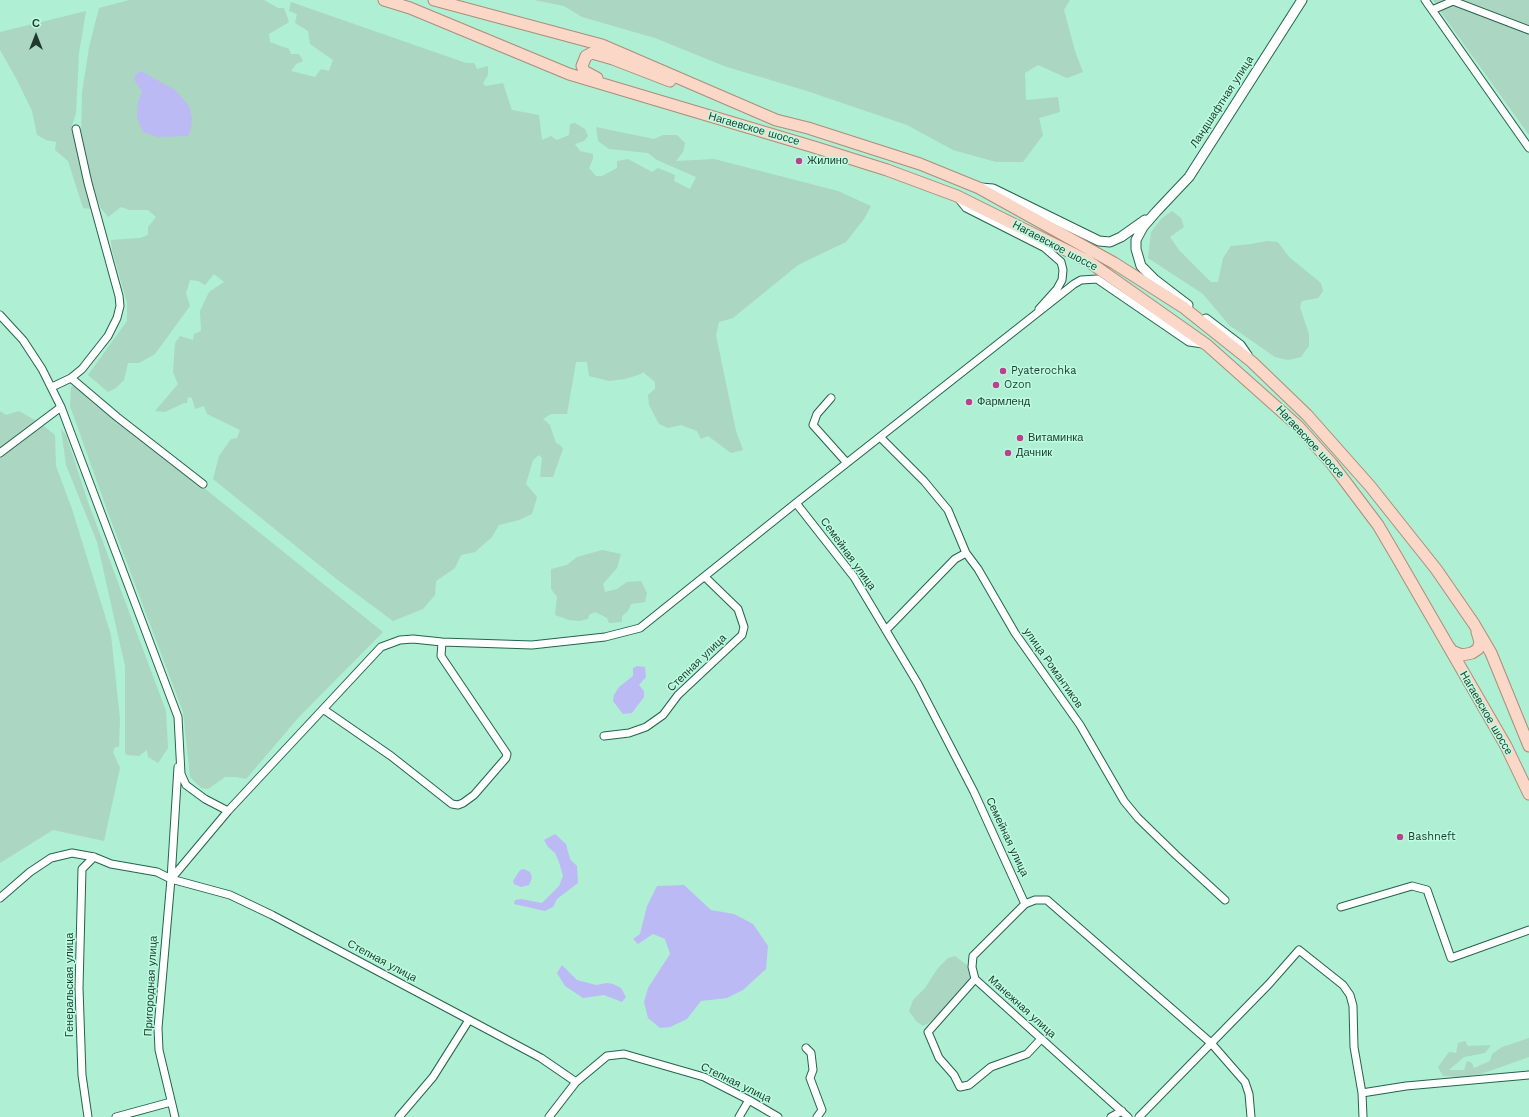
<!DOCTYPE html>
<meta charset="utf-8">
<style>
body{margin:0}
#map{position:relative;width:1529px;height:1117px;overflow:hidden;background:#afefd3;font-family:"Work Sans",sans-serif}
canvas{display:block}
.north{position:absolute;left:16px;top:16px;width:40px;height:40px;-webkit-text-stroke:3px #bcfce0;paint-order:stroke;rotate:0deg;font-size:11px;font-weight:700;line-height:16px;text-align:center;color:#1f392e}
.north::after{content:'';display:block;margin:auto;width:14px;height:18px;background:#1f392e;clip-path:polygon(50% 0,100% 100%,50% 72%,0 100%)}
</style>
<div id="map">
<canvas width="1529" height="1117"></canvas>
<div class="north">С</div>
</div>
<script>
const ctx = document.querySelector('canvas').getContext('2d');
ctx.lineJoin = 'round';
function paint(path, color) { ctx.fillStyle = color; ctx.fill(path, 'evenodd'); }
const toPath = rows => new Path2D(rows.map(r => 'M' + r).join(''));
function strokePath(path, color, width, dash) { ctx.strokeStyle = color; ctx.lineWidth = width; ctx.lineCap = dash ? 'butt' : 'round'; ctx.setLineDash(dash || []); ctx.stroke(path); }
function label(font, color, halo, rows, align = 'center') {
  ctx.font = font + ' "Work Sans",sans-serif'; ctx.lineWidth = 3; ctx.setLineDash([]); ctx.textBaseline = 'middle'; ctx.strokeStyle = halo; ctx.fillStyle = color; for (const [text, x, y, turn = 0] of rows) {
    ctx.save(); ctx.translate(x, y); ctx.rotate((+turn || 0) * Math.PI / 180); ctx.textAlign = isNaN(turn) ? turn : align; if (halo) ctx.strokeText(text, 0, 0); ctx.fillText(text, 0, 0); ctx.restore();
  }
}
paint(toPath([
 [129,0,264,0,278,8,284,8,289,22,269,34,270,42,289,49,291,54,299,54,303,61,296,64,291,71,315,77,321,69,329,71,333,60,310,44,308,31,295,23,297,14,289,11,291,2,466,63,474,63,477,69,488,66,488,75,483,83,485,86,503,83,512,110,539,115,542,140,551,136,557,140,569,135,570,124,575,123,585,129,588,136,584,141,575,144,580,151,593,154,593,159,589,168,596,176,602,176,617,168,617,161,628,159,652,172,658,168,675,175,674,181,690,189,696,177,657,160,648,153,609,149,598,141,596,127,654,139,663,135,677,135,685,143,683,152,676,161,714,159,838,191,871,206,864,219,846,242,798,265,733,318,719,322,716,335,736,431,743,450,731,453,708,436,701,439,697,431,681,425,668,428,659,424,649,405,648,395,655,389,655,382,643,372,641,374,625,379,609,381,589,376,587,362,576,362,567,414,551,414,543,419,550,425,556,443,560,445,563,449,553,477,540,477,542,458,539,455,533,460,526,484,537,497,532,514,519,520,499,525,492,537,475,552,461,555,455,568,436,581,435,595,423,609,393,621,339,581,213,479,219,456,231,439,237,438,240,430,207,414,204,406,195,409,192,398,188,397,187,403,184,403,165,412,155,411,178,384,173,372,175,343,180,336,193,340,194,334,201,331,200,311,209,292,224,282,214,274,205,285,198,281,190,280,186,293,190,306,155,354,139,363,128,363,124,380,116,388,108,392,88,375,127,321,127,303,112,250,111,240,140,238,148,235,148,227,156,217,148,210,130,210,121,207,108,217,101,208,85,173,81,139,82,93,89,47,99,8],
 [534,0,1070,0,1064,10,1075,51,1083,72,1067,78,1038,65,1025,73,1026,100,1058,97,1060,112,1039,118,1043,135,1023,162,996,162,953,150,907,125,807,91,724,66,655,38,582,17,564,6],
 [1433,0,1529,0,1529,135,1440,11],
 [86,11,79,53,76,113,71,129,78,152,91,209,83,208,68,161,55,150,56,142,46,140,37,135,32,111,17,80,0,50,0,32],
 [1172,211,1181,218,1184,227,1170,237,1179,250,1211,282,1218,282,1223,258,1231,246,1251,244,1267,241,1278,242,1289,257,1321,283,1323,291,1318,298,1302,301,1300,307,1309,334,1309,346,1301,357,1288,360,1275,357,1229,325,1203,294,1148,258,1151,232,1162,218],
 [76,385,383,632,299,717,246,779,236,777,225,777,208,789,201,788,190,777,183,712,107,510,70,406,71,387],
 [0,411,6,415,19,411,40,423,55,435,56,466,72,509,111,635,120,719,119,747,115,747,113,752,120,768,104,841,53,830,0,863],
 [61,429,66,435,88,502,166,711,168,748,158,763,148,757,147,750,139,756,127,755,125,753,125,666,97,542,66,465],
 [602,550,621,554,617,568,603,584,605,592,617,589,627,582,641,581,647,593,645,602,631,604,628,611,622,616,622,622,609,623,607,618,595,612,589,615,588,619,579,621,569,620,555,615,557,597,551,589,551,569,567,565,577,557],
 [955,956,967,965,970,976,969,983,930,1022,923,1026,916,1021,909,1011,913,1000,925,988,938,968,948,958],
 [1529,1038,1529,1057,1481,1074,1462,1077,1443,1076,1438,1067,1449,1052,1456,1053,1458,1043,1465,1041,1468,1046,1491,1045,1485,1053,1464,1057,1449,1070,1464,1070,1467,1061,1472,1063,1474,1068,1490,1061,1492,1054,1502,1047]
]), '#abd6c2');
paint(toPath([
 [141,71,175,90,189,106,192,118,191,129,188,136,158,137,143,132,137,118,138,102,142,92,134,79,136,74],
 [637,666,645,667,646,677,639,685,644,691,644,697,632,713,623,714,616,705,613,701,614,695,619,687,633,676,633,668],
 [555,834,566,844,570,859,577,866,578,883,557,899,553,907,545,911,514,904,515,900,521,899,542,903,559,886,563,876,559,862,555,853,548,847,544,840],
 [524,869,530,872,532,878,529,885,521,887,514,884,513,881,520,870],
 [684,885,711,910,734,914,753,924,768,946,766,969,743,990,727,998,701,1001,687,1019,670,1027,660,1028,648,1018,644,1002,648,988,670,954,665,939,653,934,638,944,633,939,640,934,647,906,657,886],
 [562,965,577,980,596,985,607,983,613,984,621,988,626,997,622,1002,604,995,583,998,565,986,557,973]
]), '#bcbaf5');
const minor = toPath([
 [1425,0,1529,148],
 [1432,10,1453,1,1529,30],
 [958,198,966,208,1045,248,1061,262,1063,270,1062,280,1057,289,1039,309],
 [0,315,23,340,42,369,61,407,178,717,181,774,186,785,205,799,228,811],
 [71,378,117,417,203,484],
 [52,387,71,378,82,369,108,336,117,318,120,306,119,296,88,183,76,129],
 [831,398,817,414,813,425,847,463],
 [880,437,924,481,948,510,966,553,978,569,1015,633,1080,725,1124,801,1138,818,1176,855,1225,900],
 [0,453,61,407],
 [796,503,854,577,918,684,974,792,1025,904,1035,900,1047,900,1211,1043,1245,1082,1249,1094,1251,1117],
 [886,630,955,559,966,553],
 [323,709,391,756,452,804,458,805,463,803,474,795,506,758,507,754,441,656,442,642],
 [604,736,629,733,646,727,663,715,678,695,742,635,744,627,738,609,705,577],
 [171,879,228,811,381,647,400,640,413,639,442,642,532,645,605,637,640,628,796,503,1074,284,1081,280,1097,279,1189,342,1203,344],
 [0,898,30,872,51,858,72,853,94,857,111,864,157,872,171,879,230,895,272,915,541,1058,576,1082],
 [1025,904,973,956,972,967,975,979,1128,1117],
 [1341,907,1412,886,1427,890,1451,958,1529,930],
 [975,979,928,1032,939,1058,954,1075,960,1087,969,1085,991,1067,1027,1054,1041,1039],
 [806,1048,811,1053,813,1070,810,1078,822,1110,817,1117],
 [1362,1093,1406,1086,1529,1075],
 [88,1117,82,1075,79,988,82,869,94,857],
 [116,1117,171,1102],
 [175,1117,159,1050,158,1028,171,879,178,767],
 [399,1117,433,1077,469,1020],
 [549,1117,576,1082,607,1056,624,1054,704,1077,749,1100,778,1117],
 [739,1117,749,1100],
 [1111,1117,1122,1111],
 [1139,1117,1269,984,1299,950,1343,985,1350,995,1353,1006,1354,1047,1362,1093,1363,1117]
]);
const tertiary = toPath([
 [981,188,993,189,1099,241,1110,242,1121,237,1145,220],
 [1188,305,1154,279,1141,266,1136,249,1136,240,1143,227,1156,212,1189,177,1302,0],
 [1206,319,1240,345,1247,355]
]);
const primary = toPath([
 [384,0,410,8,569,74,814,147,887,170,957,196,1088,261,1207,345,1298,426,1332,464,1378,525,1398,559,1506,746,1529,794],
 [434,0,602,45,776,120,808,128,920,164,979,188,1114,263,1183,307,1252,362,1307,415,1370,486,1436,569,1474,624,1491,653,1529,746],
 [597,78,584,71,582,66,586,56,592,53,613,59,670,81],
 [1449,647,1452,651,1462,655,1472,653,1478,649,1480,642,1477,632]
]);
strokePath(minor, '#24644c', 9);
strokePath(tertiary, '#24644c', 11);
strokePath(primary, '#ab8e79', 13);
strokePath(minor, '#fff', 7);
strokePath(tertiary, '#fff', 9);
strokePath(primary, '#fad7c7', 11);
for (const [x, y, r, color] of [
 [799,161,4,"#bd408f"],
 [1003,371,4,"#bd408f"],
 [996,385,4,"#bd408f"],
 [969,402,4,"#bd408f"],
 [1020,438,4,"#bd408f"],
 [1008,453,4,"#bd408f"],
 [1400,837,4,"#bd408f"]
]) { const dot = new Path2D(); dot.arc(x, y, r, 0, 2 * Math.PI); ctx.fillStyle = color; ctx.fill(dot); strokePath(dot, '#bcfce0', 1.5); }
label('11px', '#1f392e', '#bcfce0', [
 ["Ландшафтная улица",1222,102,-57],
 ["Нагаевское шоссе",754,129,16],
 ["Нагаевское шоссе",1055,246,28],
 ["Нагаевское шоссе",1310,442,47],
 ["Семейная улица",848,554,54],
 ["Степная улица",697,663,-44],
 ["улица Романтиков",1053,668,55],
 ["Нагаевское шоссе",1486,713,60],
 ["Семейная улица",1007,837,65],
 ["Степная улица",382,961,28],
 ["Генеральская улица",70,985,-90],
 ["Пригородная улица",151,986,-87],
 ["Манежная улица",1022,1007,42],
 ["Степная улица",736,1083,26]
]);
label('11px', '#1f392e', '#bcfce0', [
 ["Жилино",807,161],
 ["Pyaterochka",1011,371],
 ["Ozon",1004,385],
 ["Фармленд",977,402],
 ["Витаминка",1028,438],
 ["Дачник",1016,453],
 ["Bashneft",1408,837]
], 'left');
</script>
